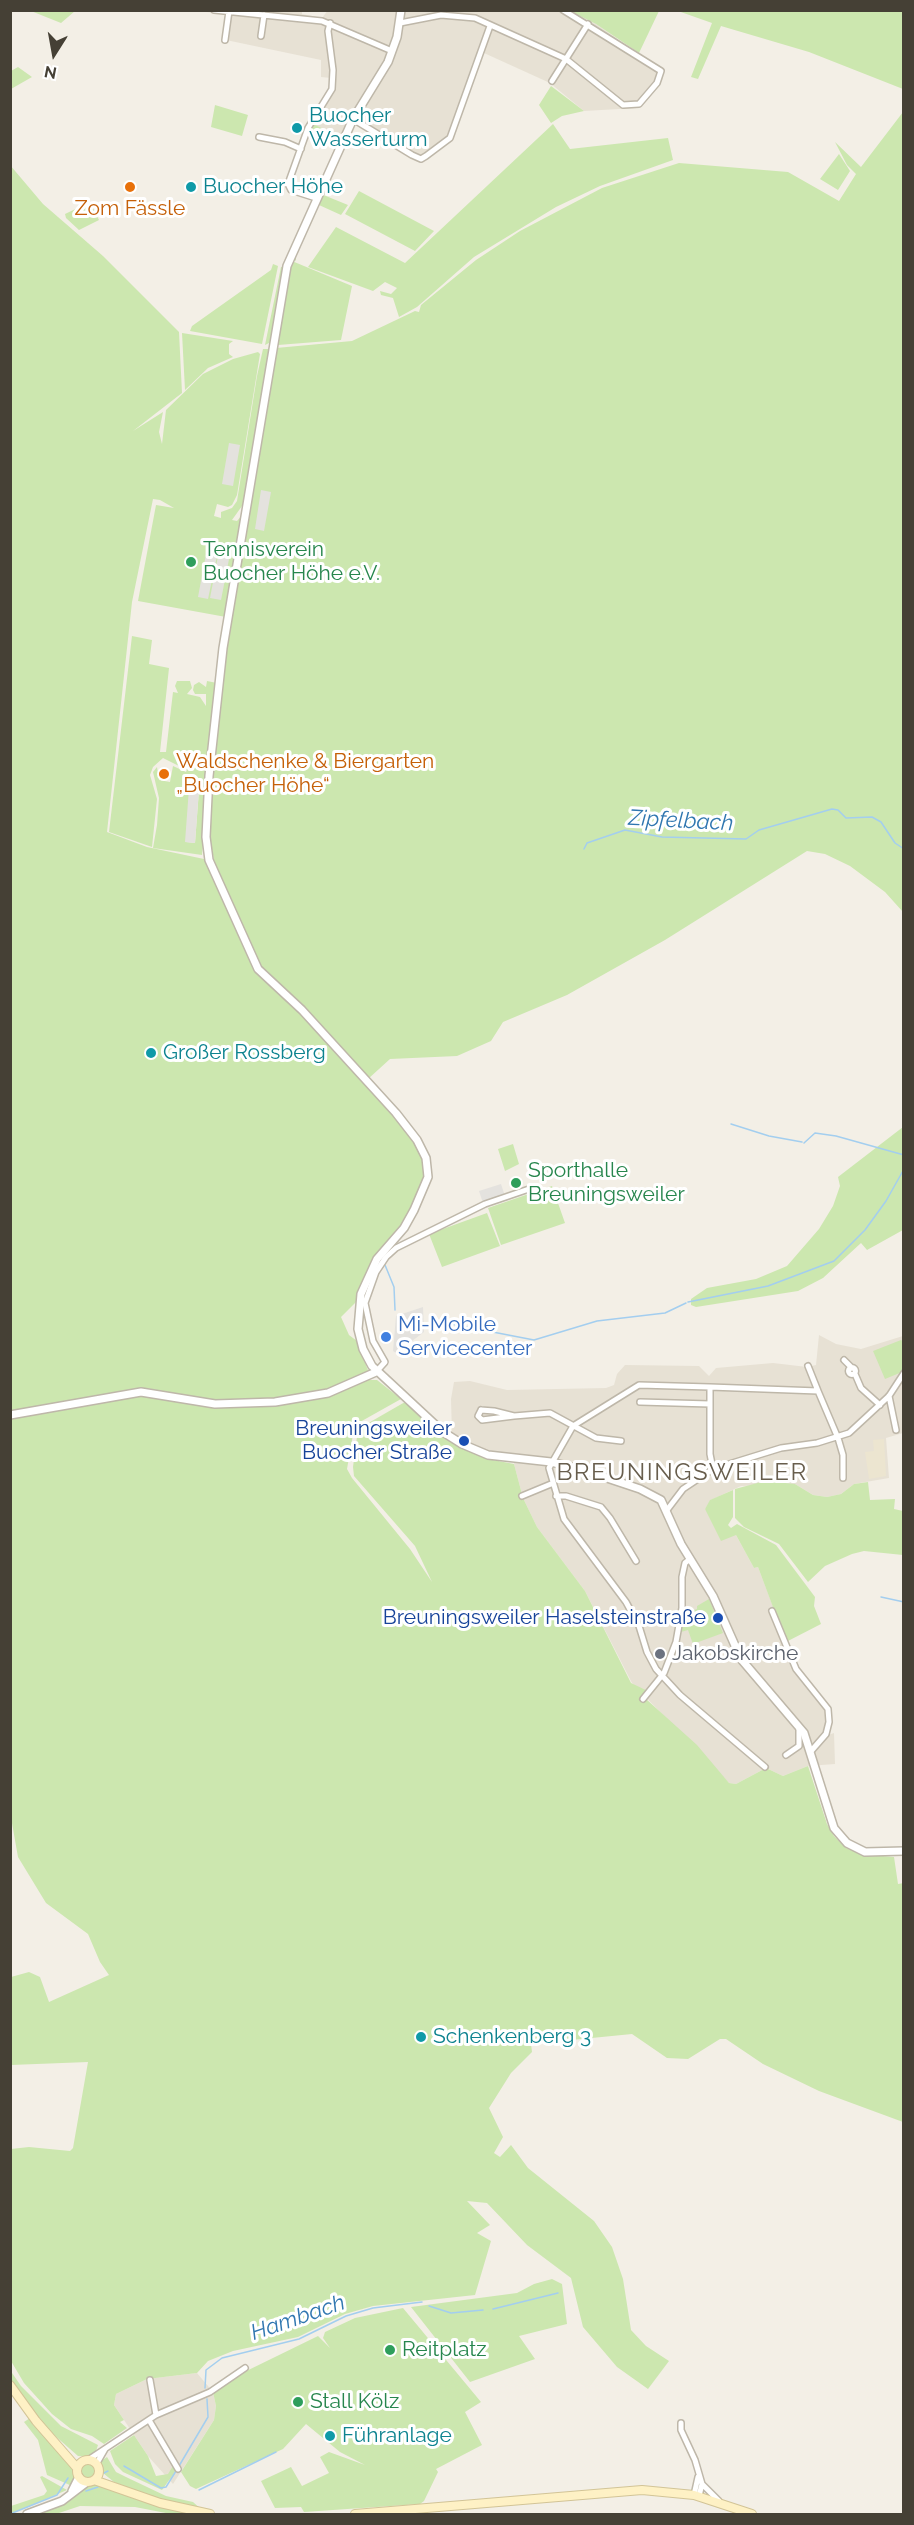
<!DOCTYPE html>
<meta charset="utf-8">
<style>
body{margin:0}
#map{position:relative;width:914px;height:2525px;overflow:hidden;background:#f3efe6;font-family:Raleway,sans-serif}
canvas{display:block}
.frame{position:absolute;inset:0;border:12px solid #454035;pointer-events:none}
.north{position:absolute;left:24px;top:24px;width:60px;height:60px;-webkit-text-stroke:4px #fff;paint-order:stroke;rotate:191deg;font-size:16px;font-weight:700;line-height:24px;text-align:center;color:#454035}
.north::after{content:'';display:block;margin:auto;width:21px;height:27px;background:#454035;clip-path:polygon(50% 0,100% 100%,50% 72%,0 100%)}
</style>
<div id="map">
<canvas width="914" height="2525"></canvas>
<div class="frame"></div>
<div class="north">N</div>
</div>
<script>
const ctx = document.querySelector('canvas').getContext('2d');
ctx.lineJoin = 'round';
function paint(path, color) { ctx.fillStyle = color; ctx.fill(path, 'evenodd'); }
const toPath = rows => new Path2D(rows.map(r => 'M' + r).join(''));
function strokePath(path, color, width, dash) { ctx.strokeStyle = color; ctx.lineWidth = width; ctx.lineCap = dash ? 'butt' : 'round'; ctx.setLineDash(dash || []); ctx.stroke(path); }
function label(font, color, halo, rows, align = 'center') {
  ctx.font = font + ' Raleway,sans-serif'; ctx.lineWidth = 6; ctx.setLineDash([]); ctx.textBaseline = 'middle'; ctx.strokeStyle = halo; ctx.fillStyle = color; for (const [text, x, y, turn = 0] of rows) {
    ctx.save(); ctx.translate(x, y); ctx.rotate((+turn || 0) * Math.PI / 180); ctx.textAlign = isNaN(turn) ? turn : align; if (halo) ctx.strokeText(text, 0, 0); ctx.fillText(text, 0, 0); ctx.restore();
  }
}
paint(toPath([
 [328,10,570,11,596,24,664,71,662,81,637,108,584,111,550,83,484,53,465,97,454,136,423,160,351,119,342,137,310,123,331,87,331,78,321,77,321,60,226,40,230,14,194,11,302,11,302,14,322,18],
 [819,1335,836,1344,861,1349,903,1336,903,1433,886,1438,889,1478,854,1484,841,1494,827,1497,813,1495,795,1484,741,1486,711,1500,705,1509,736,1535,754,1568,758,1567,794,1662,826,1704,828,1735,834,1733,835,1764,808,1766,783,1776,766,1768,736,1784,729,1783,632,1683,585,1591,537,1527,523,1498,514,1464,515,1455,482,1451,452,1434,451,1399,454,1382,470,1381,507,1390,606,1388,614,1385,617,1374,625,1365,699,1366,709,1376,716,1368,773,1363,807,1367,816,1365],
 [197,2373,213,2392,216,2406,214,2420,173,2484,148,2456,114,2405,116,2394,147,2379]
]), '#e7e1d4');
paint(toPath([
 [884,1439,886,1476,869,1479,865,1452,874,1451,873,1440]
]), '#ece5d0');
paint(toPath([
 [71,10,75,11,61,23,31,11],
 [570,11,659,11,639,53,596,24],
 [678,11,903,11,903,89,809,52,721,26,698,79,691,77,712,23],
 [18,67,32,77,11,89,11,71],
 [551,86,584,111,562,116,551,123,539,105],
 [215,105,248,115,242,136,211,127],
 [903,112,903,912,885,892,850,866,825,854,807,851,665,940,567,995,503,1022,491,1041,457,1056,390,1059,368,1079,258,964,215,865,210,839,214,753,230,624,276,348,352,341,415,311,419,312,421,305,476,260,520,231,602,188,679,163,788,172,839,201,856,174,847,165,835,142,861,167],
 [313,124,342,137,334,144,309,133],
 [553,124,570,149,668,138,673,160,600,186,556,207,474,257,417,307,399,317,393,298,381,295,380,291,391,294,397,288,385,282,373,291,308,267,336,227,405,263],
 [839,154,850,171,838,190,820,179],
 [10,165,43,204,103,256,179,332,182,393,133,431,163,412,159,432,162,444,166,410,203,374,233,359,258,352,260,354,237,495,232,505,228,507,217,504,214,516,221,518,221,512,232,508,237,501,257,376,263,349,270,349,248,491,242,506,232,520,237,521,243,514,226,617,138,601,156,505,174,508,160,500,153,499,132,602,107,832,147,847,204,859,254,970,312,1025,391,1112,414,1139,422,1153,426,1176,409,1217,370,1267,356,1302,341,1317,349,1335,357,1341,369,1373,324,1392,291,1399,220,1402,146,1388,11,1411],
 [359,191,434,231,415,251,345,214],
 [321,194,348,205,341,215,319,205,296,253,296,261,294,259],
 [90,202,99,220,79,230,66,218,65,214],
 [292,261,352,286,341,340,278,345],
 [273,264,278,266,262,344,190,331,192,326,271,270],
 [281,267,283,267,271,342,265,345],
 [182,333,233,341,229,344,229,354,233,357,208,368,185,390],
 [132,636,152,640,149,664,169,668,160,752,166,752,173,692,178,693,175,686,177,681,190,681,192,688,187,694,200,697,206,706,206,694,195,694,193,690,194,685,199,682,206,687,207,681,217,683,202,855,153,848,157,825,159,798,153,772,157,767,159,780,170,782,173,766,186,772,187,770,163,758,153,767,150,775,157,799,152,847,109,832],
 [190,789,199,790,195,843,186,842],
 [903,1127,903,1230,867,1250,861,1243,823,1278,798,1291,696,1307,691,1305,691,1299,707,1288,756,1279,787,1266,819,1229,833,1206,840,1186,838,1177],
 [513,1144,519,1164,505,1171,498,1149],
 [552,1186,565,1223,501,1245,488,1208],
 [487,1213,500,1246,442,1267,429,1234],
 [901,1340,904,1342,904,1368,902,1372,885,1379,873,1351],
 [367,1380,377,1380,401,1399,360,1422,354,1429,347,1469,352,1478,410,1549,432,1582,415,1546,354,1476,353,1467,358,1429,405,1402,449,1439,488,1459,514,1464,523,1498,537,1527,585,1591,631,1683,650,1692,646,1699,697,1745,729,1783,736,1784,766,1768,783,1776,808,1766,827,1824,834,1836,846,1848,861,1854,894,1857,898,1884,904,1883,903,2122,819,2091,763,2064,726,2039,720,2039,688,2059,667,2058,632,2034,531,2044,532,2052,511,2073,489,2108,503,2137,494,2153,500,2157,511,2145,528,2168,594,2221,612,2247,623,2279,631,2330,646,2346,669,2361,648,2389,617,2367,583,2327,571,2278,527,2245,487,2203,467,2201,490,2225,477,2233,491,2241,475,2295,373,2306,345,2314,298,2337,233,2351,208,2361,197,2373,147,2379,116,2394,114,2405,124,2420,120,2422,127,2428,104,2444,92,2436,71,2429,52,2414,24,2383,11,2361,11,2149,29,2147,70,2151,73,2148,88,2062,11,2065,11,1977,29,1972,40,1977,49,2002,109,1975,100,1962,88,1934,46,1903,18,1857,10,1812,11,1419,137,1396,154,1396,206,1405,245,1407,312,1399],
 [765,1481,795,1484,813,1495,827,1497,841,1494,854,1484,868,1482,870,1500,895,1499,894,1509,903,1511,903,1555,864,1551,852,1554,825,1566,808,1582,779,1544,744,1527,735,1518,735,1489],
 [733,1490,733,1517,728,1525,731,1528,737,1524,776,1545,815,1597,814,1606,821,1624,786,1642,758,1567,754,1568,736,1535,721,1541,705,1509,710,1500],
 [709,1599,723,1633,693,1644,688,1630,681,1632,683,1614,697,1609,697,1606],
 [552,2279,562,2284,567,2324,519,2336,535,2359,470,2382,411,2307,517,2293,534,2284],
 [403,2308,481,2402,465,2412,482,2445,436,2469,438,2472,424,2501,420,2504,304,2512,301,2507,275,2508,261,2481,291,2467,302,2486,329,2473,320,2457,329,2452,365,2465,340,2452,306,2424,283,2449,196,2489,190,2486,181,2472,214,2420,216,2406,213,2392,230,2379,318,2336,330,2348,323,2338,325,2332,355,2318],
 [10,2370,21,2386,61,2426,98,2445,95,2454,90,2457,78,2456,45,2427,11,2382],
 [30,2418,74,2465,76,2478,72,2486,47,2475,38,2440,24,2422],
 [134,2435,148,2456,156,2476,168,2474,173,2466,177,2469,162,2490,123,2472,115,2464,110,2451],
 [107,2457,116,2472,126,2477,166,2496,193,2502,203,2511,134,2491,114,2482,103,2473,101,2461],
 '79 2471a9 9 0 1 1 18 0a9 9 0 1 1-18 0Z',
 [42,2476,67,2490,11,2514,11,2506,44,2495,47,2491,40,2477],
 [95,2483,150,2503,194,2514,171,2514,135,2507,80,2506,56,2514,34,2514,87,2485]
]), '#cce7af');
paint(toPath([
 [229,443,240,445,233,486,222,484],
 [261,490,271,492,264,531,255,529],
 [207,549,218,551,208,599,198,597],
 [219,551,230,554,221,600,210,598],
 [189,788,199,789,195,843,185,842],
 [501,1184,505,1196,483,1203,479,1191],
 [423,1307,424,1332,396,1353,393,1351,396,1316]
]), '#e4e2de');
strokePath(toPath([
 [584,849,587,843,625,830,662,837,746,839,759,830,832,809,838,810,846,818,872,817,881,822,895,843,904,849],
 [731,1124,769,1136,802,1142],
 [804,1143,815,1133,836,1136,904,1155],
 [385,1265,394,1287,395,1310],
 [688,1302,768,1286,834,1261,865,1230,886,1201,904,1169],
 [436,1321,534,1340,597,1321,665,1313,686,1303],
 [881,1597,904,1602],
 [429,2306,451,2313,483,2310],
 [493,2309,558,2293],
 [205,2388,206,2370,222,2358,299,2339,346,2316,373,2308,422,2302],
 [124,2466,161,2488,166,2487,176,2471],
 [179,2466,208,2417,207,2399],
 [104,2473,108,2471],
 [199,2490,276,2452],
 [86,2491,98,2487],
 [10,2514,57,2495,68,2478]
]), '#a3ceef', 1.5);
const minor = toPath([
 [214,10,322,21,392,51],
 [400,23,441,15,475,18,566,59,623,105,639,104,657,83,661,71,563,10],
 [261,36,264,15],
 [225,40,229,11],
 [552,81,588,24],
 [353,119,412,155,421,159,426,156,450,138,490,26],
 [259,137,285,142,301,149],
 [316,198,291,190,288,184,308,128,332,89,333,70,328,31,330,23],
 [844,1360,852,1368],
 [808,1366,818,1391],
 '848.5 1371a3.5 3.5 0 1 1 7 0a3.5 3.5 0 1 1-7 0Z',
 [376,1372,385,1362,373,1341,365,1303,376,1272,386,1257,396,1248,485,1204,529,1189],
 [855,1374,861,1388,880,1405],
 [710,1387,710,1454,713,1469],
 [889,1396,896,1430],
 [640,1402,710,1404],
 [481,1410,494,1411,514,1416,482,1420,478,1416,481,1410],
 [514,1416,550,1413,596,1438,621,1441],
 [522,1496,551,1484],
 [556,1496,566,1496,601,1507,610,1518,636,1561],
 [667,1510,683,1489,713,1469,781,1448,817,1443,849,1433,889,1396,904,1373],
 [772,1611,796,1669,828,1709,829,1722,826,1734,812,1750],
 [643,1699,664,1673,676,1642,682,1608,682,1577,685,1563,690,1559],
 [786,1755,799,1746,799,1727],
 [765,1767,680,1695,656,1669,647,1652,639,1626,626,1602,564,1519,549,1468,573,1426,639,1385,710,1387,818,1391,838,1438,843,1455,843,1478],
 [150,2380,156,2415],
 [149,2420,178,2469],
 [681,2423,681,2430,695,2460,702,2484,699,2496],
 [88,2460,156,2415,210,2392,245,2368],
 [97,2463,105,2449],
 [702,2484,719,2501],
 [694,2495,698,2477]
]);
const tertiary = toPath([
 [401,10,397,37,388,62,353,119,287,266,223,648,209,776,206,837,209,860,258,969,302,1010,396,1113,417,1140,426,1158,428,1177,414,1210,404,1228,377,1259,361,1294,358,1329,363,1349,372,1366,443,1432,462,1444,488,1455,551,1462,580,1469,640,1489,661,1500,681,1544,713,1596,741,1659,804,1733,834,1828,847,1843,865,1852,904,1851],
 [10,1415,141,1392,215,1404,275,1402,328,1393,376,1372],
 [72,2491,79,2477],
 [27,2514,62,2501,87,2482]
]);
const secondary = toPath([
 [10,2385,36,2421,77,2468],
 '77 2471a11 11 0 1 1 22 0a11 11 0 1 1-22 0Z',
 [94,2480,160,2503,210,2514],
 [355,2514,642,2490,694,2495,752,2514]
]);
strokePath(minor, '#beb7a9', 8);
strokePath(tertiary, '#beb7a9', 10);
strokePath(secondary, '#d2c497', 10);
strokePath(minor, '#fff', 5);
strokePath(tertiary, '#fff', 7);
strokePath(secondary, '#fef1c5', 8);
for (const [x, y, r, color] of [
 [297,128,6,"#0f9aa8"],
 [130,187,6,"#e8710a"],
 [191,187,6,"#0f9aa8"],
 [191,562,6,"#2e9e5b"],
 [164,774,6,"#e8710a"],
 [151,1053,6,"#0f9aa8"],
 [516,1183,6,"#2e9e5b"],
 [386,1337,6,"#3f7fe0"],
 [464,1441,6,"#1a4fb4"],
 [718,1618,6,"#1a4fb4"],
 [660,1654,6,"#6b7280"],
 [421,2037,6,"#0f9aa8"],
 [390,2350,6,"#2e9e5b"],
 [298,2402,6,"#2e9e5b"],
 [330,2436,6,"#0f9aa8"]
]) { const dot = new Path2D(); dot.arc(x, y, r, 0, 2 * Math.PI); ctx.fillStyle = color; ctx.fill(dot); strokePath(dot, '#fff', 2); }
label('21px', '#0d838f', '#fff', [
 ["Buocher",309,116],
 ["Wasserturm",309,140],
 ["Buocher Höhe",203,187],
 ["Großer Rossberg",163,1053],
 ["Schenkenberg 3",433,2037],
 ["Führanlage",342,2436]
], 'left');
label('21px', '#c56008', '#fff', [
 ["Zom Fässle",130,209],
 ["Waldschenke & Biergarten",176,762,"left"],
 ["„Buocher Höhe“",176,786,"left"]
]);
label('21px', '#27864d', '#fff', [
 ["Tennisverein",203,550],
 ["Buocher Höhe e.V.",203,574],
 ["Sporthalle",528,1171],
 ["Breuningsweiler",528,1195],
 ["Reitplatz",402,2350],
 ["Stall Kölz",310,2402]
], 'left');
label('21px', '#366cbe', '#fff', [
 ["Mi-Mobile",398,1325],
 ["Servicecenter",398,1349]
], 'left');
label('21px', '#164399', '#fff', [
 ["Breuningsweiler",452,1429],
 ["Buocher Straße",452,1453],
 ["Breuningsweiler Haselsteinstraße",706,1618]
], 'right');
label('21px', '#5b616d', '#fff', [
 ["Jakobskirche",672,1654]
], 'left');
label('italic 22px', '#3077b0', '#fff', [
 ["Zipfelbach",681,821,3],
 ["Hambach",298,2318,-19]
]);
ctx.letterSpacing = '1.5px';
label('24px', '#685e4d', '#fff', [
 ["BREUNINGSWEILER",682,1473]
]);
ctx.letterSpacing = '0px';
</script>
